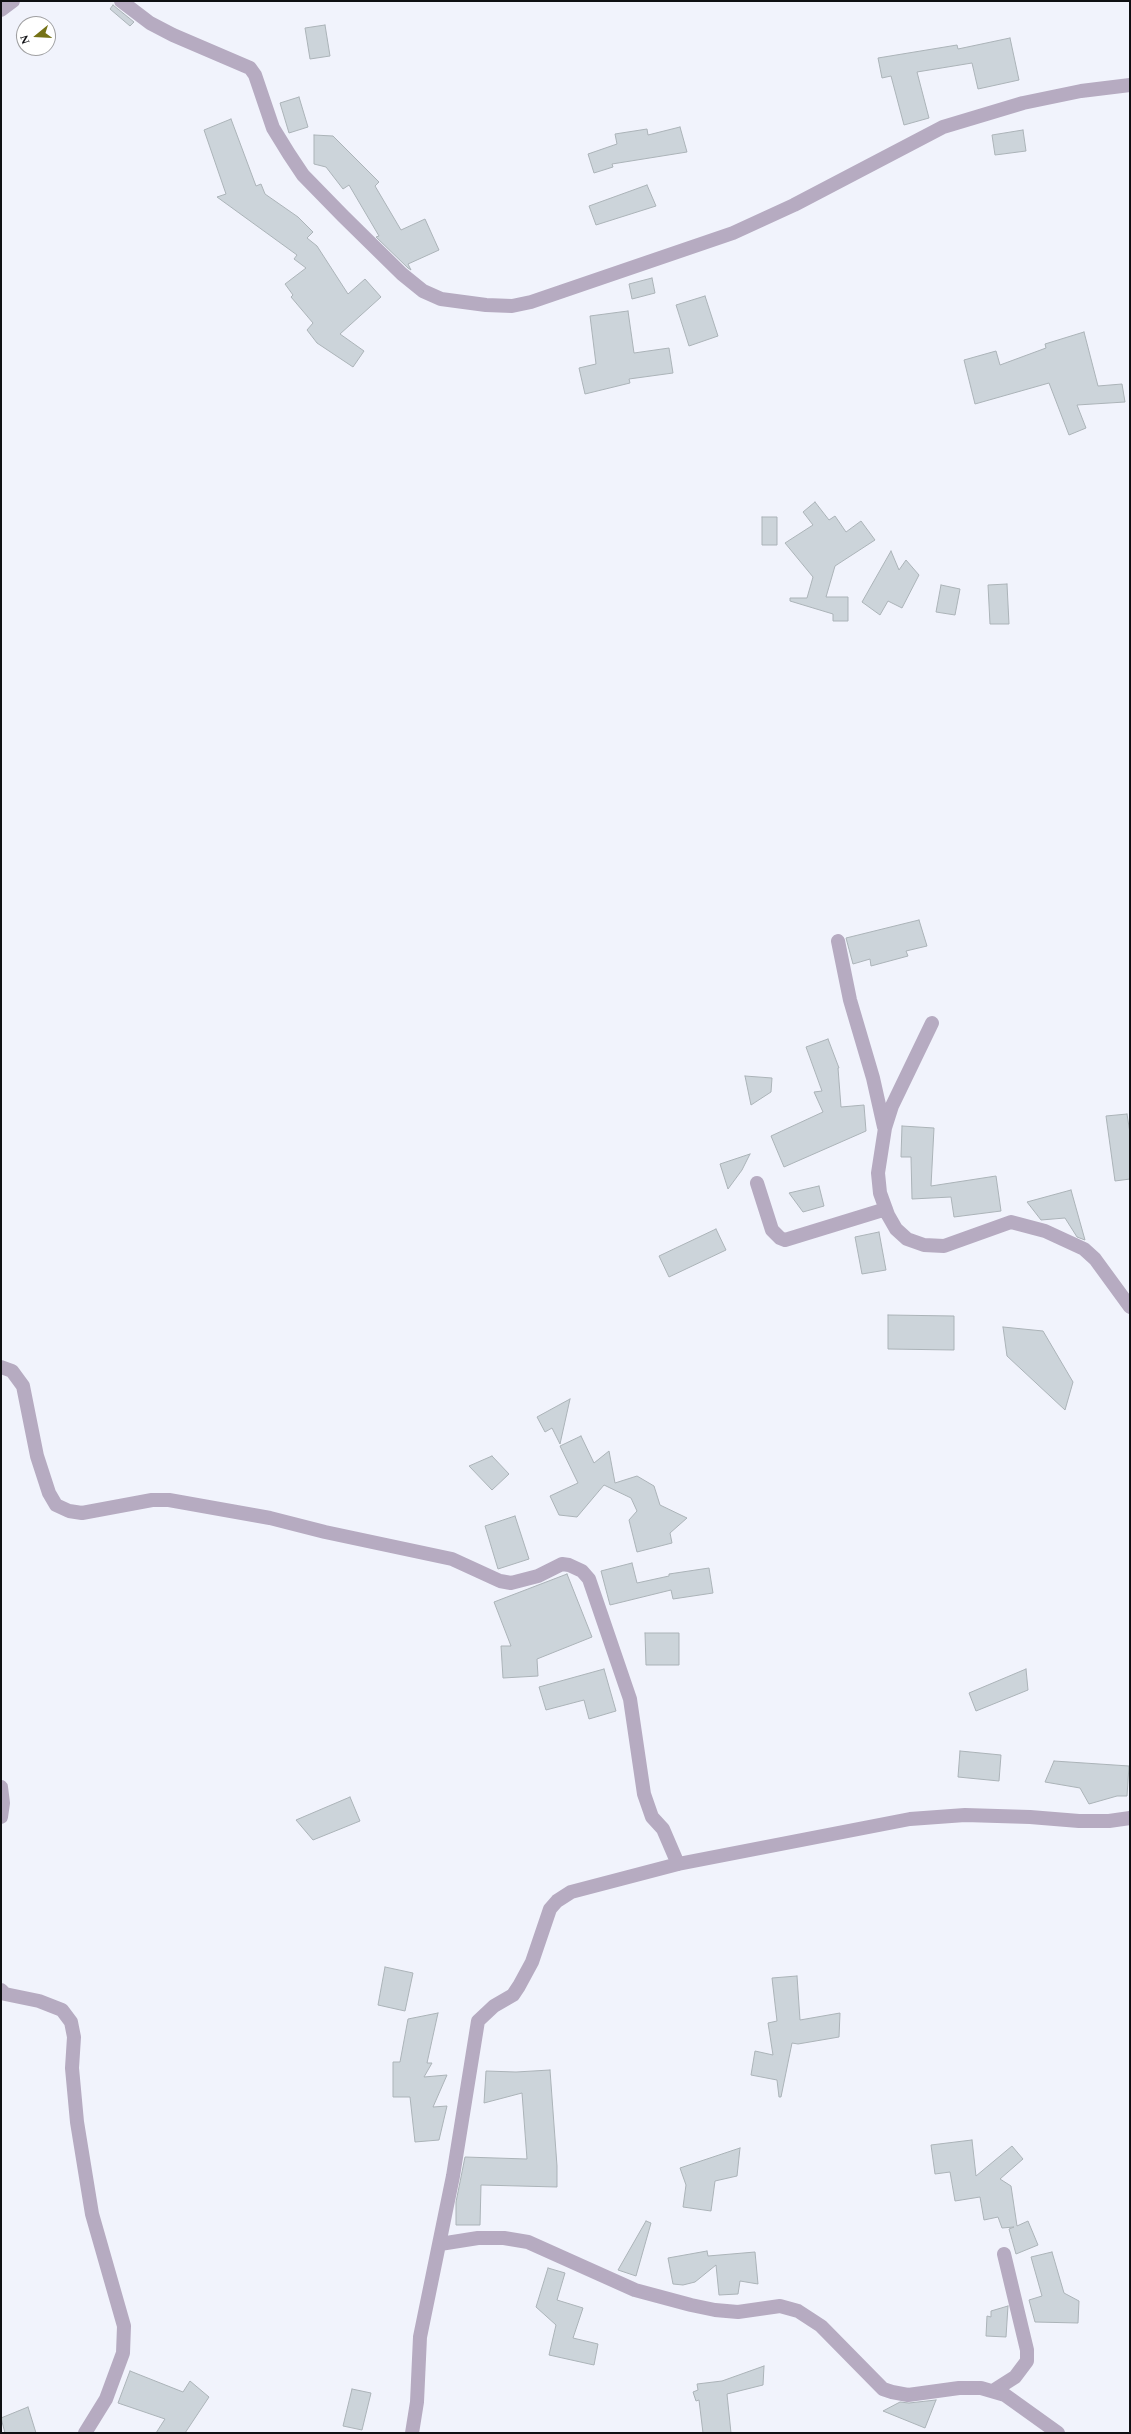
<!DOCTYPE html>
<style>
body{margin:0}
#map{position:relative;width:1131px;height:2434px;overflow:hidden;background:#f1f3fc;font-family:Spectral,serif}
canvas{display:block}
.frame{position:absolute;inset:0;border:2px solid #0f1013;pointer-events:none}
.north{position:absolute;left:16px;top:16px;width:40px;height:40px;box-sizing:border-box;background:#fff;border:1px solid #9f9fa1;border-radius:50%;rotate:252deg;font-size:11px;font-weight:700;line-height:16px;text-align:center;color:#0f1013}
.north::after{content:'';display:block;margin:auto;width:14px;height:18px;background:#757216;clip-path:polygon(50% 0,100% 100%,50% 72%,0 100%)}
</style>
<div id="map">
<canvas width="1131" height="2434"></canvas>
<div class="frame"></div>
<div class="north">N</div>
</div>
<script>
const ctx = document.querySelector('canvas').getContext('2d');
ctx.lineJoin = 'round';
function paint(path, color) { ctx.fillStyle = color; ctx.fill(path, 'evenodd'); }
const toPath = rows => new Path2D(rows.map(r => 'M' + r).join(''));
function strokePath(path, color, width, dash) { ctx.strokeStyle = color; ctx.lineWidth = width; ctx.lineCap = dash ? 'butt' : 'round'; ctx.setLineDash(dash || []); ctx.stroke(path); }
const building = toPath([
 [113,5,134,22,130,26,110,9,113,5],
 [325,25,330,56,310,59,305,28,325,25],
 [1010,38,1019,80,978,89,972,63,917,72,929,118,904,125,891,76,882,78,878,58,957,45,958,49,1010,38],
 [299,97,308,127,289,133,280,103,299,97],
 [231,119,256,186,261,184,265,194,298,217,313,232,307,238,317,246,348,294,365,279,381,297,340,334,364,351,353,367,317,343,307,330,313,323,291,297,293,295,285,284,306,268,294,259,297,255,217,197,226,194,204,130,231,119],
 [680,127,687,152,612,164,613,167,594,173,588,154,617,144,615,134,647,129,648,135,680,127],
 [1023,130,1026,151,995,155,992,135,1023,130],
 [314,135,333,136,379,182,375,186,401,230,425,219,439,250,408,264,411,270,408,268,376,237,379,236,349,185,343,189,326,167,314,164,314,135],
 [647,185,656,206,596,225,589,206,647,185],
 [652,278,655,293,632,299,629,284,652,278],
 [705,296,718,336,689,346,676,305,705,296],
 [628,311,634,353,669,348,673,373,629,379,630,383,585,394,579,368,596,364,590,316,628,311],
 [1084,332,1098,386,1122,384,1125,402,1077,405,1086,428,1069,435,1049,383,975,404,964,360,996,351,1000,365,1046,348,1045,344,1084,332],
 [815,502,829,520,835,516,846,532,861,521,875,540,835,566,826,597,848,597,848,621,833,621,833,614,790,601,790,598,807,598,813,577,785,543,813,525,803,512,815,502],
 [762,517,777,517,777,545,762,545,762,517],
 [891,551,899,570,906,560,919,575,902,608,888,601,880,615,862,602,891,551],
 [1007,584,1009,624,990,624,988,585,1007,584],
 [941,585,960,589,955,615,936,612,941,585],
 [919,920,927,946,906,951,908,956,871,966,870,959,853,964,846,938,919,920],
 [828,1039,839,1068,838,1068,841,1107,864,1105,866,1131,784,1167,771,1136,823,1112,814,1092,822,1091,806,1047,828,1039],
 [745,1076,772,1078,771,1092,751,1105,745,1076],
 [1127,1114,1130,1133,1130,1179,1115,1181,1106,1116,1127,1114],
 [902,1126,934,1128,931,1186,996,1176,1001,1211,954,1217,951,1197,912,1199,911,1157,901,1157,902,1126],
 [750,1154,742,1170,728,1189,720,1164,750,1154],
 [819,1186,824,1206,803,1212,789,1193,819,1186],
 [1071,1190,1085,1240,1077,1237,1065,1218,1041,1220,1027,1202,1071,1190],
 [716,1229,726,1250,669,1277,659,1256,716,1229],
 [879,1232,886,1270,862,1274,855,1237,879,1232],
 [888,1315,954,1316,954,1350,888,1349,888,1315],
 [1003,1327,1043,1331,1073,1382,1065,1410,1007,1356,1003,1327],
 [570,1399,560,1444,552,1428,545,1432,537,1417,570,1399],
 [581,1436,594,1463,609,1451,615,1483,637,1476,654,1486,660,1505,687,1518,670,1533,672,1543,637,1552,629,1520,637,1511,631,1498,604,1485,577,1517,559,1515,550,1496,578,1483,560,1446,581,1436],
 [492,1456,509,1474,492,1490,469,1466,492,1456],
 [515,1516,529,1559,498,1569,485,1526,515,1516],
 [632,1563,637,1583,669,1576,669,1574,709,1568,713,1593,673,1599,671,1590,610,1605,601,1571,632,1563],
 [567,1574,592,1637,537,1659,538,1676,503,1678,501,1646,511,1646,494,1602,567,1574],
 [645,1633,679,1633,679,1665,646,1665,645,1633],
 [604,1669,616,1711,589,1719,584,1700,546,1710,539,1687,604,1669],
 [1026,1669,1028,1690,976,1711,969,1693,1026,1669],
 [960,1751,1001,1755,999,1781,958,1777,960,1751],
 [1054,1761,1129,1766,1127,1796,1117,1796,1089,1804,1080,1788,1045,1782,1054,1761],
 [350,1797,360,1821,313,1840,296,1820,350,1797],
 [385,1967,413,1973,405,2011,378,2005,385,1967],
 [797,1976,800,2020,840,2013,839,2037,798,2044,792,2043,781,2097,779,2097,777,2080,751,2075,755,2051,773,2055,768,2023,777,2021,772,1978,797,1976],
 [438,2013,427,2063,432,2063,424,2077,447,2075,433,2107,447,2106,439,2140,415,2142,410,2097,393,2097,393,2062,400,2062,408,2019,438,2013],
 [550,2070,557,2166,557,2187,481,2185,480,2225,456,2225,456,2202,465,2157,527,2159,522,2093,484,2103,486,2071,516,2072,550,2070],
 [972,2140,976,2176,1012,2146,1023,2159,1000,2179,1011,2186,1017,2226,1028,2221,1038,2245,1016,2254,1009,2229,1014,2227,1002,2228,998,2217,984,2220,980,2197,955,2201,950,2172,935,2174,931,2145,972,2140],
 [740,2148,737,2176,715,2181,711,2211,683,2207,686,2185,680,2168,740,2148],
 [646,2221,651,2223,636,2276,618,2270,646,2221],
 [707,2251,708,2256,755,2252,758,2284,740,2281,738,2294,719,2295,716,2265,695,2282,683,2285,673,2284,668,2258,707,2251],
 [1052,2252,1064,2293,1079,2301,1078,2323,1035,2322,1029,2300,1042,2296,1031,2257,1052,2252],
 [548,2268,565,2273,557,2300,583,2308,573,2338,598,2344,594,2365,549,2355,556,2325,536,2307,548,2268],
 [1008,2306,1006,2337,986,2336,987,2316,991,2317,991,2311,1008,2306],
 [764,2366,763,2385,727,2394,731,2433,703,2433,699,2400,696,2401,693,2392,698,2390,697,2384,722,2381,764,2366],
 [130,2371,183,2392,190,2381,209,2397,185,2433,156,2433,165,2419,118,2403,130,2371],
 [352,2389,371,2393,362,2430,343,2426,352,2389],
 [936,2400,925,2428,883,2411,900,2402,909,2403,936,2400],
 [28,2407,36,2433,5,2433,1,2418,28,2407]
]);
paint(building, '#ccd4da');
strokePath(building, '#abb3b8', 1);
strokePath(toPath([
 [121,1,150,23,173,35,250,68,255,75,273,128,289,154,303,175,343,216,402,274,423,291,441,299,486,305,512,306,531,302,733,233,794,205,943,127,1023,103,1081,91,1130,85],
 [1,10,13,1],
 [838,941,850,1000,873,1078,884,1127],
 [932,1023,892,1106,885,1128,878,1173,880,1193,888,1215,896,1229,907,1239,924,1245,944,1246,1011,1222,1045,1231,1084,1249,1095,1259,1130,1307],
 [757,1183,772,1230,780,1238,785,1240,886,1209],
 [1,1367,12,1371,23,1386,37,1456,49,1493,56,1505,69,1511,82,1513,152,1500,169,1500,270,1518,325,1532,452,1559,500,1581,511,1583,538,1576,562,1564,569,1565,582,1571,589,1579,630,1699,644,1794,652,1817,663,1829,678,1864],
 [1,1787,3,1803,1,1817],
 [1,1990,5,1994,39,2001,62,2010,71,2022,74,2037,72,2068,77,2122,92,2214,124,2326,123,2353,106,2399,85,2433],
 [440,2244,478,2238,504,2238,528,2242,635,2290,691,2305,715,2310,738,2312,780,2306,798,2311,821,2326,883,2389,892,2392,908,2395,959,2388,981,2388,1005,2395,1058,2433],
 [993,2391,1015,2377,1027,2361,1027,2350,1004,2254],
 [412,2433,417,2402,420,2337,453,2176,478,2021,494,2006,513,1995,519,1986,532,1962,550,1909,557,1901,571,1892,678,1864,910,1819,965,1815,1030,1817,1079,1821,1109,1821,1130,1818]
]), '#b6abc1', 14);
</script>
